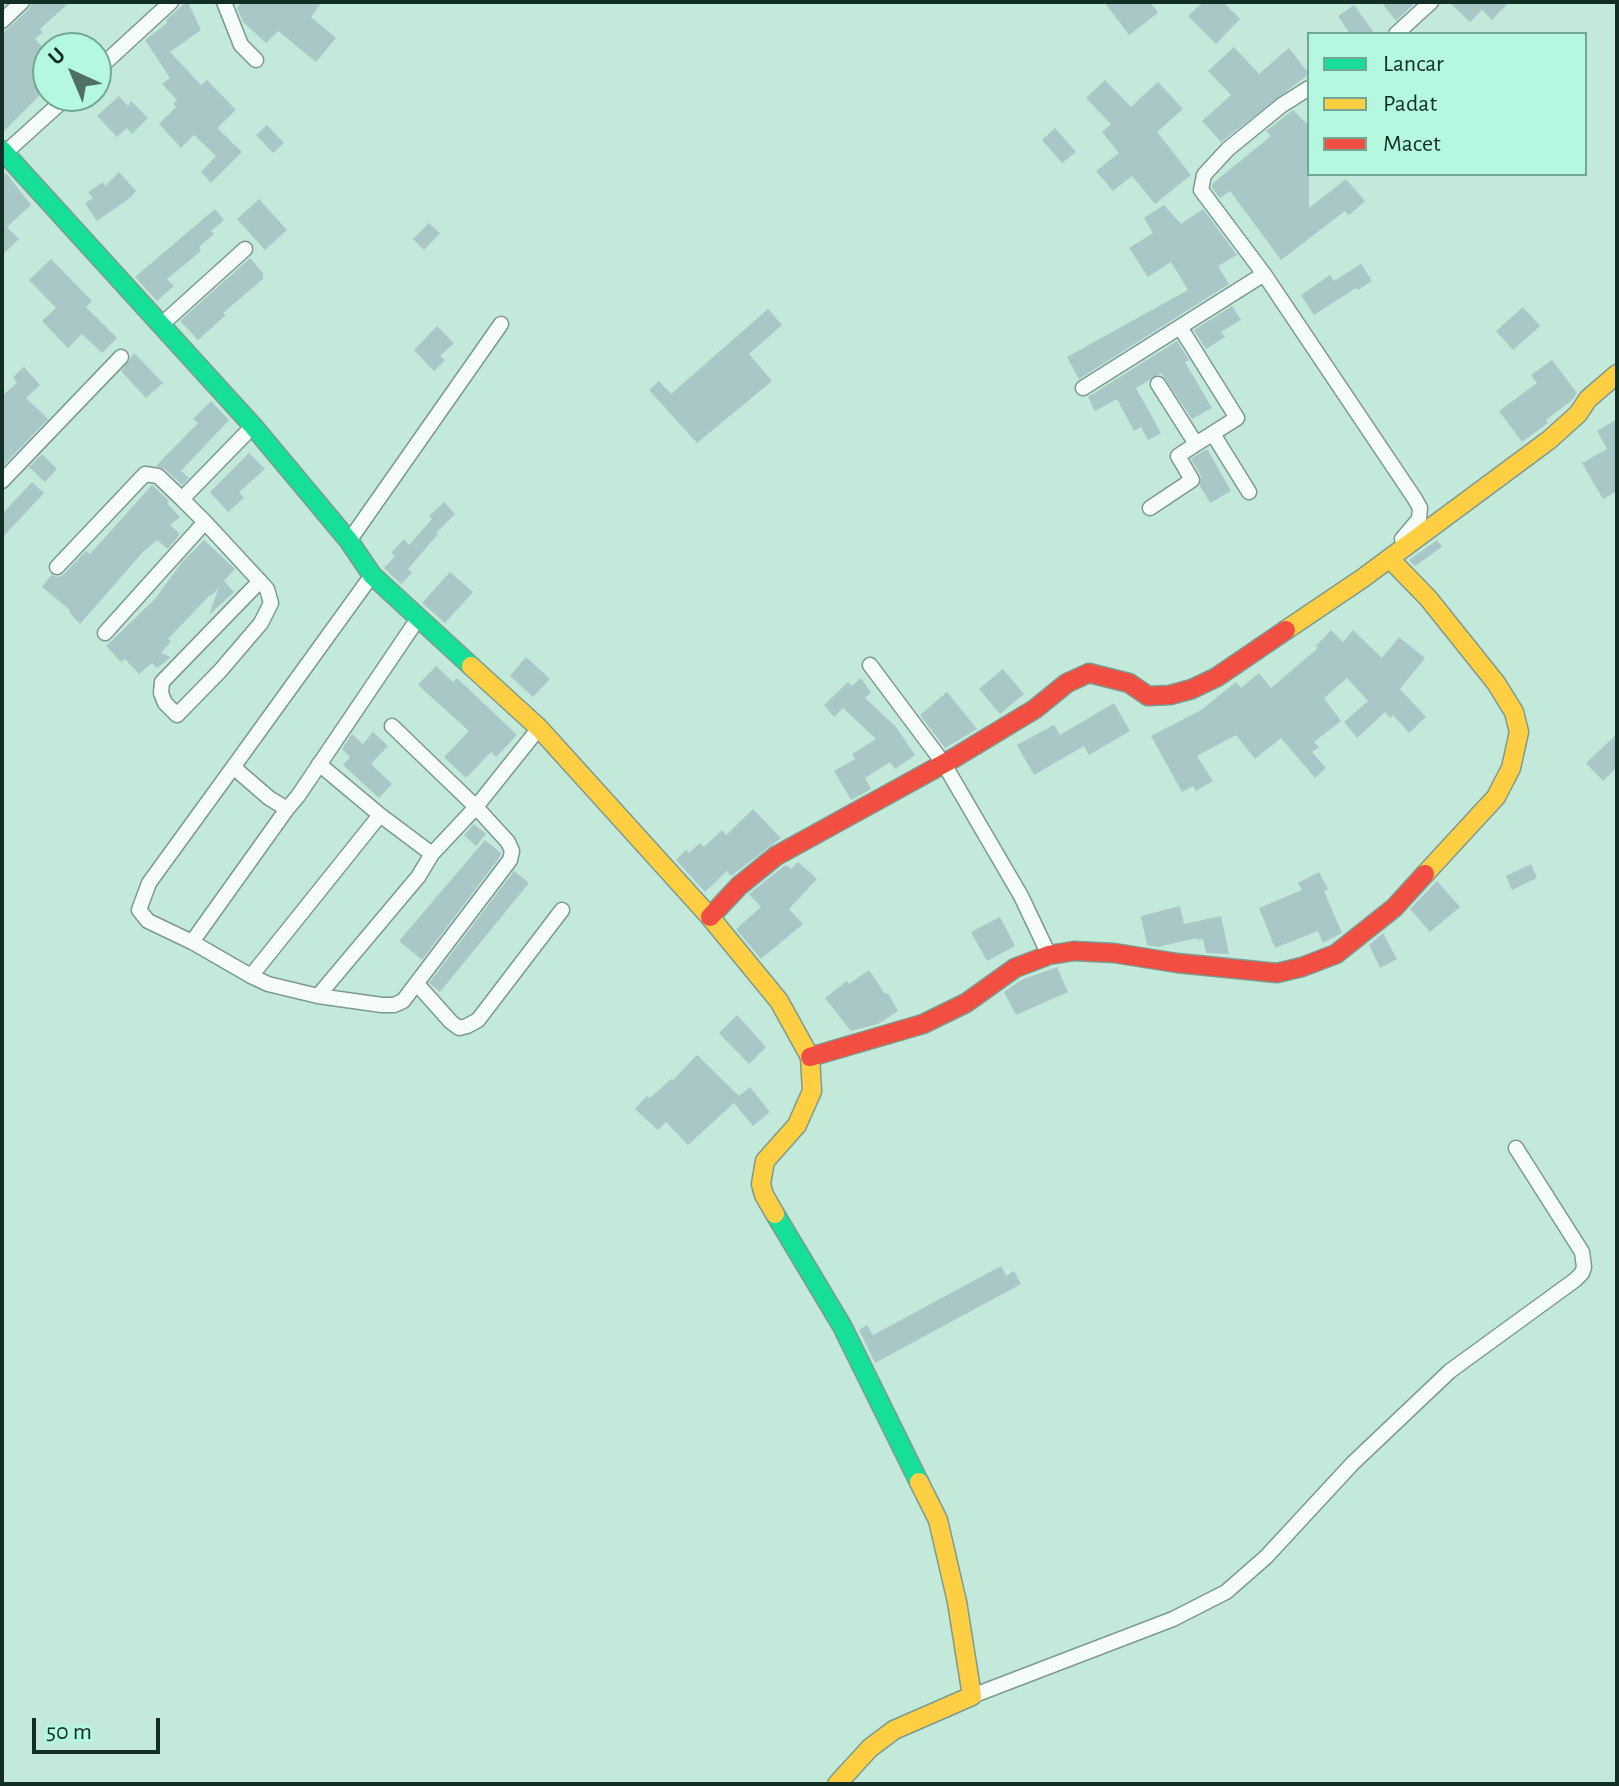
<!DOCTYPE html>
<style>
body{margin:0}
#map{position:relative;width:1619px;height:1786px;overflow:hidden;background:#c3e9db;font-family:"Alegreya Sans",sans-serif}
canvas{display:block}
.frame{position:absolute;inset:0;border:4px solid #122e25;pointer-events:none}
.legend{position:absolute;left:1307px;top:32px;width:280px;height:144px;box-sizing:border-box;background:#b4f8df;border:2px solid #73a795;margin:0;padding:10px 14px;list-style:none;font-size:24px;color:#122e25}
.legend li{display:flex;align-items:center;gap:16px;height:40px}
.legend b{width:40px;border:2px solid #73a795}
.north{position:absolute;left:32px;top:32px;width:80px;height:80px;box-sizing:border-box;background:#b4f8df;border:2px solid #73a795;border-radius:50%;rotate:316deg;font-size:22px;font-weight:700;line-height:32px;text-align:center;color:#122e25}
.north::after{content:'';display:block;margin:auto;width:28px;height:36px;background:#506f65;clip-path:polygon(50% 0,100% 100%,50% 72%,0 100%)}
.scale{position:absolute;left:32px;top:1718px;width:128px;height:36px;box-sizing:border-box;border:4px solid #122e25;border-top:0;padding-left:10px;font-size:24px;line-height:28px;white-space:nowrap;color:#122e25;-webkit-text-stroke:6px #b4f8df;paint-order:stroke}
</style>
<div id="map">
<canvas width="1619" height="1786"></canvas>
<div class="frame"></div>
<ul class="legend">
<li><b style="height:10px;background:#16e098"></b>Lancar</li>
<li><b style="height:10px;background:#ffcf43"></b>Padat</li>
<li><b style="height:10px;background:#f24e42"></b>Macet</li>
</ul>
<div class="north">U</div>
<div class="scale">50 m</div>
</div>
<script>
const ctx = document.querySelector('canvas').getContext('2d');
ctx.lineJoin = 'round';
function paint(path, color) { ctx.fillStyle = color; ctx.fill(path, 'evenodd'); }
const toPath = rows => new Path2D(rows.map(r => 'M' + r).join(''));
function strokePath(path, color, width, dash) { ctx.strokeStyle = color; ctx.lineWidth = width; ctx.lineCap = dash ? 'butt' : 'round'; ctx.setLineDash(dash || []); ctx.stroke(path); }
paint(toPath([
 [32,2,70,2,40,29,43,32,35,39,48,53,48,65,35,76,47,88,2,133,2,34,29,9],
 [186,2,188,2,201,30,170,52,201,85,207,80,236,110,217,128,242,152,211,183,201,172,216,156,194,135,181,148,159,124,176,107,173,104,177,100,162,84,170,78,145,40,167,23,166,20],
 [242,2,322,2,311,17,336,38,316,62,278,31,266,43,243,22,237,8],
 [1104,2,1150,2,1158,13,1129,35],
 [1203,2,1223,2,1240,19,1216,44,1188,16],
 [1381,2,1416,2,1396,21],
 [1449,2,1509,2,1492,20,1482,10,1470,22],
 [1354,5,1375,34,1350,34,1338,16],
 [1234,47,1259,74,1289,48,1309,74,1221,142,1202,121,1231,95,1208,71],
 [1105,80,1131,107,1158,82,1183,109,1157,132,1191,175,1155,204,1132,176,1113,191,1096,171,1119,153,1102,132,1111,124,1086,98],
 [119,96,128,106,131,101,148,118,132,134,127,128,117,137,97,116],
 [1293,110,1309,126,1309,208,1346,179,1365,201,1349,215,1345,211,1281,260,1230,191,1220,198,1212,188,1212,184,1271,136,1266,131],
 [267,125,284,143,273,153,256,135],
 [1055,128,1076,152,1062,163,1042,140],
 [119,172,136,191,130,198,97,221,85,203,93,198,88,192,103,182,105,186],
 [6,173,31,205,7,227,19,239,2,255,2,177],
 [259,199,287,230,265,250,237,219],
 [1164,205,1181,224,1203,209,1237,255,1218,266,1229,284,1079,379,1067,357,1188,290,1171,262,1148,277,1129,248,1153,233,1144,218],
 [215,209,224,220,211,231,214,234,199,247,201,251,167,279,174,286,157,301,135,277],
 [429,223,440,233,424,250,413,239],
 [250,258,263,273,263,279,223,313,226,315,198,340,180,321],
 [51,259,92,301,86,307,117,338,102,353,82,334,68,348,42,321,56,308,29,280],
 [1361,264,1372,281,1358,290,1356,288,1314,315,1301,295,1330,275,1334,281],
 [1232,306,1241,320,1221,332,1225,337,1206,349,1194,330],
 [1523,307,1540,326,1513,350,1496,331],
 [768,309,782,325,749,354,772,381,697,443,649,390,659,381,671,394],
 [437,326,454,343,440,356,445,360,434,371,414,350],
 [1177,341,1189,360,1185,362,1212,408,1192,419,1161,373,1136,388,1161,433,1148,440,1141,427,1134,431,1117,399,1095,411,1088,397],
 [134,353,163,383,146,398,121,371],
 [1552,360,1577,393,1571,401,1546,420,1548,423,1522,442,1499,411,1537,383,1531,375],
 [24,367,40,385,26,398,48,419,2,467,2,396,17,383,13,377],
 [211,401,229,420,181,471,189,478,182,485,165,469,156,466,198,423,193,419],
 [1617,419,1617,491,1603,499,1582,463,1607,449,1597,431],
 [1207,449,1231,491,1210,503,1200,486,1201,476,1191,459],
 [249,453,265,469,239,492,244,498,228,512,210,492],
 [42,454,57,469,45,482,29,467],
 [32,482,44,493,2,538,2,514],
 [152,485,169,501,167,503,180,517,170,525,180,534,168,549,157,540,143,552,80,624,69,612,70,610,42,587,51,575,59,577,64,574,86,551,90,554],
 [444,502,455,514,436,533,438,534,408,569,412,573,401,584,384,568,395,556,391,553,404,539,409,545,432,519,429,516],
 [204,540,235,569,224,581,234,592,209,615,219,587,211,596,210,595,168,639,171,641,161,653,171,657,157,668,152,663,139,674,125,659,121,662,106,646,155,599,182,562],
 [1437,540,1442,547,1415,566,1409,560],
 [450,572,473,592,445,623,422,603],
 [1331,630,1343,642,1353,630,1382,658,1399,637,1425,658,1400,689,1426,717,1409,733,1393,715,1390,718,1385,712,1357,738,1344,722,1368,701,1347,678,1324,698,1341,721,1314,742,1319,747,1312,752,1326,768,1315,778,1281,738,1255,759,1236,735,1197,756,1213,781,1196,791,1193,786,1182,792,1151,736,1201,710,1236,682,1241,688,1259,673,1271,688,1318,648,1316,646],
 [526,657,550,679,533,697,510,676],
 [436,666,453,682,457,678,517,735,496,757,491,752,466,778,444,757,469,731,418,685],
 [1003,669,1024,694,1000,714,979,689],
 [861,678,871,693,865,698,896,727,915,755,895,769,890,762,865,778,871,789,851,800,834,771,855,759,852,754,876,739,843,708,834,717,824,705,848,682,852,686],
 [947,692,977,729,945,748,920,715],
 [1114,703,1130,731,1089,755,1084,746,1034,775,1017,745,1054,725,1060,735],
 [373,732,388,746,371,764,392,784,379,798,343,765,350,757,342,749,352,734,363,744],
 [1617,734,1617,767,1603,781,1586,763],
 [753,809,781,838,731,876,727,871,705,892,676,860,686,850,689,853,700,843,704,847,722,830,726,835],
 [474,824,486,834,476,846,464,835],
 [485,840,501,853,499,858,422,960,399,941],
 [798,862,817,879,789,909,803,924,761,959,736,929,761,907,749,894,783,867,786,865,791,869],
 [1531,864,1537,878,1512,890,1506,876],
 [514,871,529,883,440,992,429,983],
 [1319,872,1328,889,1324,891,1342,933,1323,943,1318,931,1275,948,1259,908,1302,890,1298,883],
 [1437,881,1460,907,1430,932,1410,909],
 [1180,906,1184,924,1221,916,1229,954,1206,953,1203,939,1197,940,1197,938,1158,947,1147,945,1141,916],
 [1000,917,1015,946,987,961,971,932],
 [1383,933,1397,959,1380,968,1369,945],
 [1057,967,1068,992,1016,1015,1004,992,1021,980],
 [869,970,885,994,888,993,898,1011,878,1024,851,1031,825,998,847,981,849,984],
 [737,1015,766,1047,749,1064,719,1033],
 [697,1055,739,1096,750,1087,770,1112,753,1126,734,1103,688,1145,666,1122,658,1130,635,1109,647,1096,650,1098,671,1079,673,1080],
 [1001,1266,1006,1276,1014,1271,1021,1284,875,1363,859,1330,867,1325,873,1335]
]), '#aac7c7');
const street = toPath([
 [224,2,241,45,256,60],
 [2,21,22,2],
 [1396,34,1431,2],
 [96,71,171,2],
 [1309,88,1282,105,1228,149,1204,175,1201,190,1264,274,1415,499,1420,508,1419,519,1402,539],
 [5,153,68,96],
 [161,325,245,249],
 [1158,384,1196,444,1237,418,1180,327],
 [1083,388,1264,274],
 [1213,434,1249,492],
 [2,481,121,357],
 [1150,508,1192,480,1178,456,1196,444],
 [205,522,267,589,271,603,261,623,220,671,177,715,165,703,161,693,162,682,260,581],
 [349,541,501,324],
 [57,567,145,474,158,476,182,499],
 [372,575,234,766,239,772,269,798,287,809,298,796,419,617],
 [105,633,205,522,182,499,253,426],
 [870,665,944,764,1021,896,1049,955],
 [319,764,380,815,251,976,268,984,318,996,418,877,432,854,476,807,539,728],
 [234,766,149,883,139,910,148,921,192,942,251,976],
 [380,815,432,854],
 [192,942,287,809],
 [417,984,451,1022,459,1028,467,1026,478,1020,562,910],
 [318,996,382,1005,394,1005,403,1001,510,860,512,851,508,842,476,807,392,726],
 [972,1696,1173,1619,1226,1592,1266,1557,1353,1463,1450,1371,1575,1280,1582,1273,1584,1267,1582,1252,1516,1148]
]);
const fast = toPath([
 [2,150,253,426,349,541,372,575,471,666],
 [775,1214,842,1326,919,1482]
]);
const slow = toPath([
 [1390,559,1428,598,1496,683,1514,712,1519,732,1511,768,1496,797,1425,874],
 [1286,630,1363,578,1549,440,1578,414,1588,399,1617,374],
 [471,666,539,728,710,917,779,1001,810,1057,812,1091,797,1125,765,1161,761,1184,764,1195,775,1214],
 [837,1784,870,1748,894,1730,972,1696,957,1602,938,1520,919,1482]
]);
const jam = toPath([
 [710,917,739,886,776,856,954,758,1035,709,1067,683,1089,673,1129,683,1148,696,1170,695,1192,689,1217,677,1286,630],
 [810,1057,923,1024,966,1003,1015,968,1049,955,1074,951,1114,953,1177,963,1277,973,1302,967,1336,954,1394,908,1425,874]
]);
strokePath(street, '#7c9a8f', 17);
strokePath(fast, '#7c9a8f', 21);
strokePath(slow, '#7c9a8f', 21);
strokePath(jam, '#7c9a8f', 21);
strokePath(street, '#f6fcfa', 14);
strokePath(fast, '#16e098', 18);
strokePath(slow, '#ffcf43', 18);
strokePath(jam, '#f24e42', 18);
</script>
